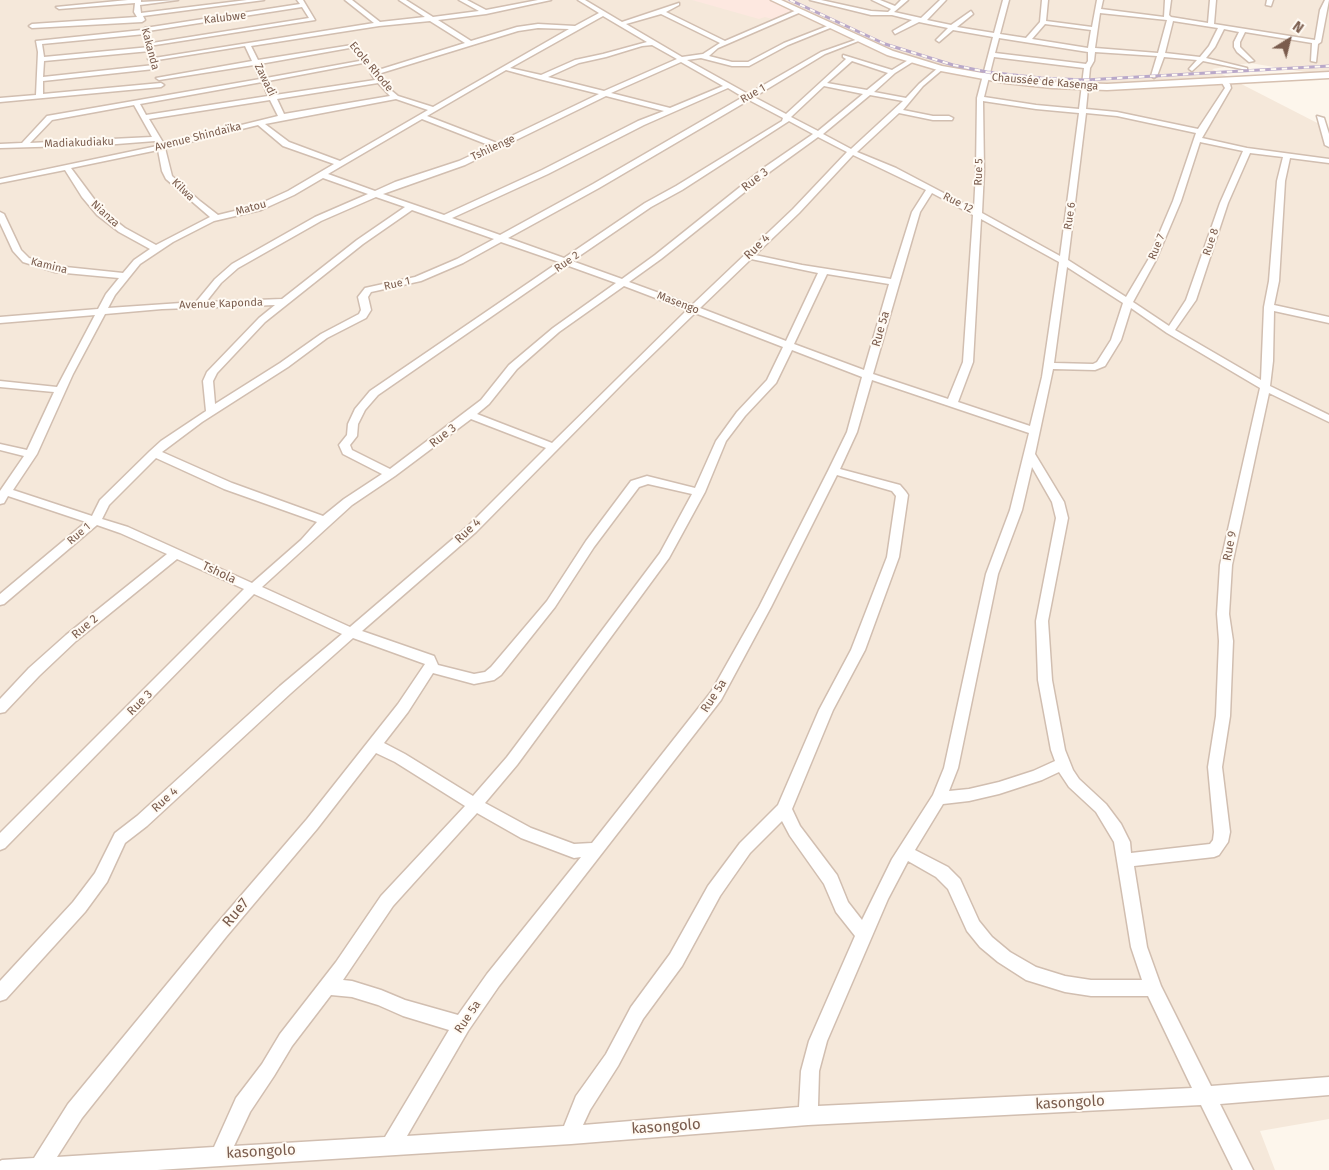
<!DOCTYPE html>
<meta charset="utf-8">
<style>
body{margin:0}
#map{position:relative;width:1329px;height:1170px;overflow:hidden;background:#fdf6ec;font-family:"Fira Sans",sans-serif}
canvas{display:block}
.north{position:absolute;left:1264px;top:15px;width:50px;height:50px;-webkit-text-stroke:4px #fffaf3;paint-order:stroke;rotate:36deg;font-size:14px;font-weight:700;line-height:20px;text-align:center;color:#7a5c4d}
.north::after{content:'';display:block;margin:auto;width:18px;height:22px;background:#7a5c4d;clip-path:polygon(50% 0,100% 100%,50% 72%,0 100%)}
</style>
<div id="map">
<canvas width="1329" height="1170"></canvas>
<div class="north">N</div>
</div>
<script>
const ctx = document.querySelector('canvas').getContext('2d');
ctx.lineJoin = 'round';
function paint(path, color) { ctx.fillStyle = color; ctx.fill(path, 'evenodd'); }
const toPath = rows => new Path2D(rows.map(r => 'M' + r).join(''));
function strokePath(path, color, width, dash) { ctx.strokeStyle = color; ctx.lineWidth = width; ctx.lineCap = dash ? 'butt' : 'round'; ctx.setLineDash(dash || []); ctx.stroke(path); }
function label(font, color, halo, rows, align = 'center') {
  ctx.font = font + ' "Fira Sans",sans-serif'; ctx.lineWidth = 4; ctx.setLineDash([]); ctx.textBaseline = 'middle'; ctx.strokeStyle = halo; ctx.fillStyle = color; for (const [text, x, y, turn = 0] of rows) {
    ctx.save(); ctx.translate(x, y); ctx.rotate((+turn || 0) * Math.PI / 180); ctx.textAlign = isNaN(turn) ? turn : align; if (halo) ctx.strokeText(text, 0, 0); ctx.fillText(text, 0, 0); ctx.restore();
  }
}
paint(toPath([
 [0,0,1329,0,1329,76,1250,63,1212,69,1329,129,1329,1119,1260,1131,1275,1170,0,1170]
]), '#f5e8da');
paint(toPath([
 [692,0,770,0,794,11,775,20,765,17,759,19]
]), '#fde8e0');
const street = toPath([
 [128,0,141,0,141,2,178,0,140,5,141,13,247,0,264,0,143,16,145,20,142,22,32,28,29,26,32,24,137,17,134,12,135,3,59,9,56,7,128,0],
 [297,0,303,0,315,20,149,46,146,44,309,18,302,7,148,31,145,34,42,44,44,57,150,47,153,49,150,51,44,61,43,77,154,65,157,67,154,69,43,81,43,94,161,83,164,85,161,87,0,102,0,98,36,95,38,52,36,41,142,30,145,28,300,4,297,0],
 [345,0,352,0,380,22,425,17,399,0,406,0,433,17,479,11,459,0,467,0,486,10,538,0,551,0,486,14,438,20,471,41,517,27,538,24,575,26,599,13,578,0,585,0,622,22,679,3,679,5,666,12,725,41,797,10,801,10,801,12,718,48,709,56,732,62,748,62,784,43,830,25,835,26,788,45,749,66,732,66,701,58,687,60,748,94,821,52,861,38,861,40,825,54,754,97,786,114,846,59,843,57,843,55,892,70,910,59,914,59,914,61,895,73,874,92,906,98,919,84,939,67,943,67,943,69,923,86,903,110,933,116,949,116,953,118,952,120,933,120,899,113,857,152,896,168,974,209,976,171,977,98,993,37,953,30,939,42,936,40,948,28,919,22,895,34,893,31,912,20,892,15,871,15,810,0,821,0,871,11,888,12,891,9,872,0,880,0,895,6,901,0,908,0,894,12,921,18,940,0,946,0,927,20,951,25,971,11,973,14,957,27,994,33,1003,0,1009,0,1000,34,1026,38,1040,22,1042,0,1048,0,1046,21,1092,27,1097,0,1103,0,1101,9,1164,17,1165,0,1171,0,1169,15,1171,17,1208,23,1210,0,1216,0,1214,24,1315,40,1320,10,1325,0,1329,0,1321,42,1318,44,1316,62,1311,61,1312,43,1245,32,1240,42,1240,47,1254,61,1249,62,1237,52,1234,47,1234,42,1239,32,1224,29,1215,47,1206,58,1247,68,1247,70,1203,61,1192,71,1189,69,1197,60,1164,57,1157,76,1154,78,1151,76,1157,56,1095,52,1094,61,1090,68,1086,109,1117,112,1198,129,1225,88,1221,81,1224,79,1230,84,1231,88,1202,138,1247,148,1329,159,1329,163,1290,158,1285,181,1279,281,1274,305,1329,317,1329,323,1274,311,1273,361,1270,386,1329,415,1329,422,1269,393,1232,565,1229,614,1233,641,1230,716,1222,767,1230,832,1228,842,1219,855,1214,857,1134,866,1147,947,1161,986,1211,1086,1329,1077,1329,1095,1220,1104,1253,1170,1233,1170,1201,1105,808,1125,571,1144,157,1170,0,1170,0,1161,2,1160,34,1158,68,1104,214,927,307,819,398,704,425,664,353,638,290,694,147,826,125,843,107,882,85,912,6,999,0,1001,0,981,73,902,95,873,115,833,137,816,280,686,342,634,254,594,5,848,0,850,0,833,244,589,177,559,76,641,39,676,5,712,0,713,0,699,29,668,66,635,167,554,120,533,97,525,4,604,0,605,0,594,86,522,8,496,4,503,0,504,0,491,24,456,0,450,0,444,27,450,54,392,0,387,0,381,57,387,95,315,0,323,0,317,98,309,106,294,119,278,55,272,23,262,13,251,0,223,0,212,4,214,21,250,29,258,56,266,123,273,134,260,150,249,119,232,97,215,82,197,65,170,0,183,0,179,157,146,155,141,104,145,0,148,0,144,22,143,47,116,260,79,254,65,159,80,156,78,252,61,245,46,151,61,148,59,374,23,345,0],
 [1100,13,1167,20,1158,53,1095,48,1100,13],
 [661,14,720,43,703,54,682,57,626,24,661,14],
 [603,16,647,42,603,54,575,60,541,75,510,68,603,16],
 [430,21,465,43,372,72,371,74,375,80,275,95,268,81,368,62,365,60,266,78,260,64,355,47,352,45,258,60,251,46,379,26,430,21],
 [1173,21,1218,28,1209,46,1200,57,1165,53,1173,21],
 [1045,24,1091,30,1088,48,1032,39,1045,24],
 [538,28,569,29,433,107,398,96,386,86,378,74,518,31,538,28],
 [999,38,1088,52,1088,61,1086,64,995,53,999,38],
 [652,45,677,59,604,91,548,77,579,63,606,57,642,46,652,45],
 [994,57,1084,68,1079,109,1036,105,984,97,994,57],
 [852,61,888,73,867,90,827,83,852,61],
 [681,62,723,86,670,108,611,93,681,62],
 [506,70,539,79,599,94,497,143,427,116,506,70],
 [262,82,268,96,146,115,140,104,262,82],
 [378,83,390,96,284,114,277,99,378,83],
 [824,86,863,94,818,131,791,117,824,86],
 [728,88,743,97,593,184,500,235,452,218,548,174,644,125,728,88],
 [870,95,903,101,851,149,823,134,870,95],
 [606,96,664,111,638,121,542,170,444,215,383,194,465,165,606,96],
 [396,99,428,110,340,161,289,142,265,124,396,99],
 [270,100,278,116,164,144,149,119,270,100],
 [749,100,783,118,782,121,676,186,645,203,564,258,508,238,599,188,749,100],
 [983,101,1036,109,1079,113,1060,256,982,213,984,171,983,101],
 [134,105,152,137,30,143,52,120,134,105],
 [1086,113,1117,116,1196,133,1173,201,1148,260,1126,297,1068,260,1086,113],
 [422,119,491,146,459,161,395,182,375,191,328,174,422,119],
 [789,121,813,134,765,167,655,255,622,279,572,261,651,207,682,190,789,121],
 [258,125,283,146,334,164,288,191,255,206,218,215,200,201,172,176,165,148,258,125],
 [818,137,847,152,793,209,692,305,629,282,661,259,771,171,818,137],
 [1200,142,1243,151,1220,203,1186,300,1169,326,1133,302,1156,260,1181,201,1200,142],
 [158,150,162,171,166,179,210,217,156,245,125,228,103,211,71,168,158,150],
 [1250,153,1283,157,1277,181,1269,281,1264,307,1261,380,1175,330,1196,300,1228,203,1250,153],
 [853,155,926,190,912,212,891,279,802,265,755,255,799,213,853,155],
 [323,178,368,194,315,217,232,264,215,279,196,302,108,308,115,295,140,264,173,242,214,221,261,210,294,195,323,178],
 [932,193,973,215,963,362,948,399,873,374,920,212,932,193],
 [376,197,405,207,357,240,282,299,206,302,221,283,238,268,321,221,376,197],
 [412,210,494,239,457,259,415,277,365,288,358,297,361,310,359,314,321,334,280,363,215,404,213,381,217,373,265,322,363,244,412,210],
 [981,219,1059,262,1042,377,1030,426,958,402,973,362,981,219],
 [501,242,559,262,370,391,355,409,348,424,347,435,339,445,343,454,382,474,344,499,323,516,232,483,162,452,202,422,288,367,327,338,366,318,371,310,368,297,371,292,421,281,463,263,501,242],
 [751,259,818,273,786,341,700,308,751,259],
 [566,265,616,283,553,328,509,365,481,400,390,469,352,450,350,445,357,436,358,424,365,410,378,395,566,265],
 [1067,267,1123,303,1111,340,1097,362,1093,364,1054,363,1067,267],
 [827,274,889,284,864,370,794,344,827,274],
 [624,286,687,310,552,443,477,414,489,404,517,369,559,332,624,286],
 [275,305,259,318,207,372,203,381,206,411,161,441,150,451,100,500,92,516,13,490,37,454,73,374,105,314,162,309,275,305],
 [1131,308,1167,333,1260,388,1220,565,1217,614,1219,641,1216,716,1208,767,1214,832,1213,840,1210,844,1131,853,1130,842,1121,824,1106,804,1079,779,1073,770,1065,750,1052,680,1048,621,1068,518,1064,502,1035,454,1053,369,1095,370,1105,366,1121,340,1131,308],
 [695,313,783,347,767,380,737,412,716,441,695,488,647,476,631,481,586,541,547,601,491,667,485,672,474,674,438,665,434,656,362,631,476,532,629,377,695,313],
 [792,350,862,377,847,432,828,471,759,607,711,692,592,843,574,844,531,828,485,803,517,765,669,558,705,492,726,441,745,416,776,383,792,350],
 [872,380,1029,433,1010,510,986,574,944,768,933,795,892,859,862,920,848,902,837,875,800,826,792,809,833,710,865,650,899,557,908,495,906,492,900,485,840,469,857,432,872,380],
 [471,419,546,448,468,526,350,627,262,587,352,505,395,476,471,419],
 [156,458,224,489,317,522,301,540,252,583,128,527,102,519,109,505,156,458],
 [1032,467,1052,502,1056,518,1036,621,1038,680,1051,750,1055,761,1033,771,999,782,969,789,949,791,958,768,998,574,1022,510,1032,467],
 [837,475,892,491,896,496,887,557,851,650,819,710,778,805,740,843,708,886,670,954,631,1007,606,1054,576,1096,564,1126,407,1136,468,1031,499,986,721,700,771,607,837,475],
 [648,484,692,494,660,553,507,757,473,796,405,754,384,743,408,712,433,673,474,684,494,680,501,675,555,607,594,547,639,487,648,484],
 [376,753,395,762,465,806,381,896,336,962,280,1034,262,1064,236,1098,214,1147,57,1157,82,1118,226,937,317,829,376,753],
 [1059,772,1069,787,1096,812,1114,842,1131,947,1142,980,1091,980,1065,976,1036,967,1010,952,992,937,979,921,960,879,948,867,915,850,943,804,969,801,999,794,1042,780,1059,772],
 [477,813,521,838,574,858,581,857,487,974,458,1015,405,1000,381,990,352,981,343,980,393,906,477,813],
 [782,821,790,836,824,884,836,912,855,936,809,1041,801,1071,799,1107,583,1125,590,1110,618,1066,643,1019,682,966,720,896,750,853,782,821],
 [908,861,936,877,948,889,967,931,980,947,998,962,1026,980,1065,992,1091,996,1148,996,1192,1088,818,1106,819,1071,827,1041,888,899,908,861],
 [331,995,352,997,378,1005,403,1016,449,1030,385,1137,234,1146,250,1112,274,1076,292,1046,331,995],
 [1267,0,1273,0,1271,6,1266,5,1267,0],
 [1317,116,1324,118,1329,134,1329,147,1325,145,1317,116]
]);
const secondary = toPath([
 [771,0,781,0,893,51,942,66,1005,77,1052,82,1107,84,1329,72,1329,78,1107,90,1052,88,1005,83,941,71,887,55,771,0]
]);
strokePath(street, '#d1beb0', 3);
strokePath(secondary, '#d6c0b0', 3);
paint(street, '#fff');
paint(secondary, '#fff');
const rail = toPath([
 [790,0,885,44,953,65,987,72,1041,78,1085,80,1329,66]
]);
strokePath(rail, '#b9a8c9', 3);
strokePath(rail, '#fffaf3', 2, [5.5]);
label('11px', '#7a5c4d', '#fffaf3', [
 ["Kalubwe",225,18,-7],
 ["Kakanda",150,49,75],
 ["Ecole Rhode",371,67,50],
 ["Zawadi",265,80,64],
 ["Chaussée de Kasenga",1045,82,5],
 ["Rue 1",753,94,-30],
 ["Avenue Shindaïka",198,137,-14],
 ["Madiakudiaku",79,143,-2],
 ["Tshilenge",493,148,-25],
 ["Rue 5",979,172,-88],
 ["Kilwa",183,190,44],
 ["Rue 12",958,203,27],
 ["Matou",251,208,-16],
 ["Nianza",105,214,42],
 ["Rue 6",1070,216,-82],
 ["Rue 8",1211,242,-72],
 ["Rue 7",1157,247,-68],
 ["Rue 2",567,262,-35],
 ["Kamina",49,266,14],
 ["Rue 1",397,284,-13],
 ["Masengo",678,303,21],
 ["Avenue Kaponda",221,304,-2],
 ["Rue 1",79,534,-41]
]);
label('12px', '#7a5c4d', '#fffaf3', [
 ["Rue 3",755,180,-38],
 ["Rue 4",757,247,-44],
 ["Rue 5a",881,329,-74],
 ["Rue 3",443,436,-38],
 ["Rue 4",468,531,-43],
 ["Rue 9",1230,546,-79],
 ["Tshola",219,573,25],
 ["Rue 2",85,627,-40],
 ["Rue 5a",714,696,-57],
 ["Rue 3",140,703,-45],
 ["Rue 4",165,800,-42],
 ["Rue 5a",468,1017,-56]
]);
label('15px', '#7a5c4d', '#fffaf3', [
 ["Rue7",236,913,-50],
 ["kasongolo",1070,1103,-3],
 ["kasongolo",666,1127,-4],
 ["kasongolo",261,1152,-3]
]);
</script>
